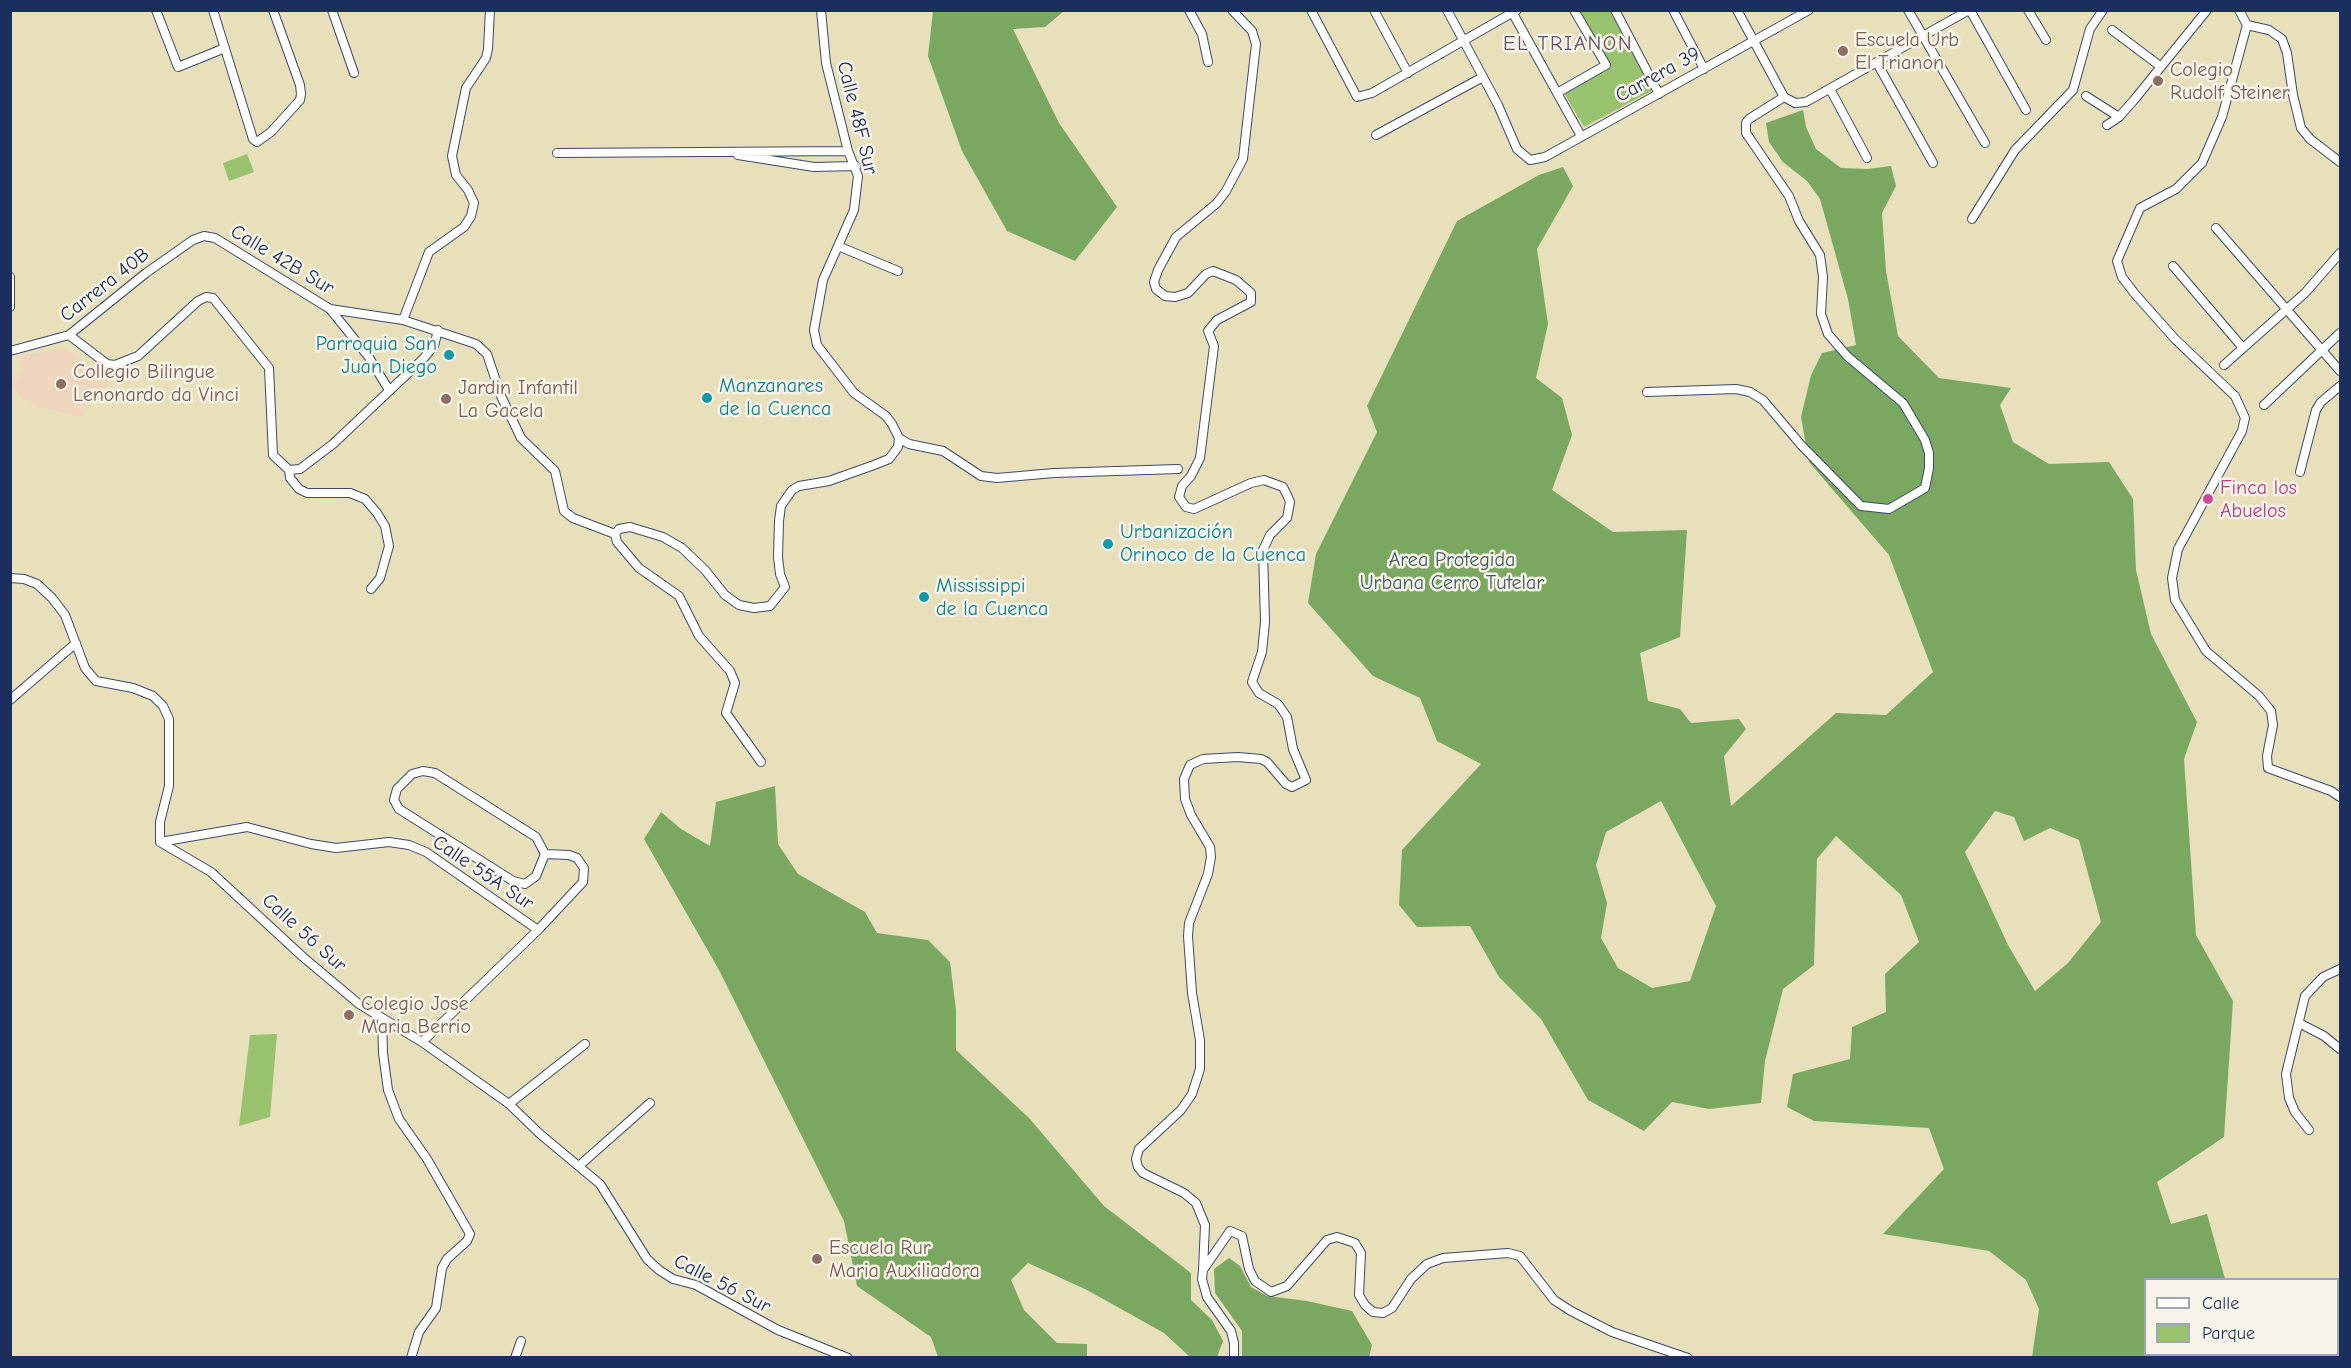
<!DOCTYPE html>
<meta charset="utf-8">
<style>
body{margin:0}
#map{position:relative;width:2351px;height:1368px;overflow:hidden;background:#e7e0ba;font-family:"Comic Neue",sans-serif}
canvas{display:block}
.frame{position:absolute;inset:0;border:12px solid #1b2f5e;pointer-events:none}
.legend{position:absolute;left:2144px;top:1278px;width:195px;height:78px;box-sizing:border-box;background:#f7f3e8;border:2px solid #9fa5b1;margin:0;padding:8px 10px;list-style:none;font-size:18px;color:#1b2f5e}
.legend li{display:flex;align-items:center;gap:12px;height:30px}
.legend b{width:30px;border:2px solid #9fa5b1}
</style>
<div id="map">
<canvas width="2351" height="1368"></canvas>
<div class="frame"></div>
<ul class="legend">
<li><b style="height:8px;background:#fff"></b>Calle</li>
<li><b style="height:16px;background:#99c26e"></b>Parque</li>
</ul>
</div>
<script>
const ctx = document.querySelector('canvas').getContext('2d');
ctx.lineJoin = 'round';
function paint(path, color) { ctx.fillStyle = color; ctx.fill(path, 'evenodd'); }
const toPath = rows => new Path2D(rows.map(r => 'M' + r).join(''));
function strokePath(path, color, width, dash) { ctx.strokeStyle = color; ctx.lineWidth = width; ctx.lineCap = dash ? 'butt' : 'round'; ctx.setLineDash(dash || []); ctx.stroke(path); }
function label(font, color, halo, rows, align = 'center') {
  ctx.font = font + ' "Comic Neue",sans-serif'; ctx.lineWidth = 5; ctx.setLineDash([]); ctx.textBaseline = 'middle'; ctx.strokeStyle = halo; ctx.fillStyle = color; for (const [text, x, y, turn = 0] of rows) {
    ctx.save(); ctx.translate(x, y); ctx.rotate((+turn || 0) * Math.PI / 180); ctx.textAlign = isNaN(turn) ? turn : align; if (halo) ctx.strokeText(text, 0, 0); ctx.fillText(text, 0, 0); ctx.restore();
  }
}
paint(toPath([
 [66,348,109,381,82,417,37,406,21,397,13,387,21,372,21,356]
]), '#efd6bc');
paint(toPath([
 [1580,11,1610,11,1653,90,1584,127,1564,93,1609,66],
 [247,154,254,172,229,181,223,163],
 [277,1034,270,1117,239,1126,250,1035]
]), '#99c26e');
paint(toPath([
 [933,11,1064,11,1045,27,1013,29,1059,123,1117,207,1075,261,1007,231,962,151,928,56],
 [1803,110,1806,127,1816,149,1841,168,1868,169,1891,166,1896,186,1882,213,1886,271,1898,336,1939,378,2011,388,2000,405,2013,442,2049,464,2109,462,2133,499,2136,570,2151,634,2197,722,2184,759,2196,935,2233,1001,2224,1137,2157,1182,2171,1224,2207,1214,2225,1279,2146,1280,2146,1354,2247,1354,2248,1357,2032,1357,2039,1309,2026,1280,1989,1251,1883,1234,1944,1169,1929,1128,1814,1121,1787,1107,1793,1074,1850,1059,1852,1027,1886,1012,1885,974,1919,942,1901,895,1836,836,1817,859,1814,965,1783,989,1765,1061,1761,1103,1709,1109,1672,1102,1644,1131,1588,1100,1541,1019,1499,977,1470,926,1417,927,1399,905,1402,850,1481,764,1437,741,1420,698,1373,676,1308,603,1316,554,1377,432,1367,406,1457,221,1539,175,1563,167,1573,186,1537,249,1548,324,1536,378,1562,398,1572,435,1552,490,1613,532,1687,530,1680,637,1640,653,1648,701,1680,709,1691,723,1739,719,1746,729,1724,756,1731,806,1836,713,1886,715,1933,672,1889,555,1809,462,1801,417,1811,375,1822,353,1856,345,1848,299,1820,199,1807,181,1783,162,1769,142,1766,123],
 [1661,801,1716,906,1690,981,1652,988,1618,968,1601,938,1607,903,1596,865,1606,832],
 [1995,811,2014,817,2024,841,2050,828,2079,840,2101,922,2068,963,2035,991,2008,945,1965,852],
 [775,786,778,844,798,874,865,912,877,933,928,940,950,962,956,1010,956,1050,1029,1118,1104,1206,1191,1273,1191,1300,1212,1320,1223,1341,1217,1357,1190,1357,1164,1333,1087,1290,1028,1263,1011,1280,1024,1310,1057,1343,1087,1344,1087,1357,938,1357,931,1337,857,1286,844,1221,719,970,644,839,661,812,681,829,710,846,716,802],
 [1229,1258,1240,1266,1251,1287,1267,1296,1307,1301,1352,1311,1372,1345,1369,1357,1242,1357,1242,1331,1215,1293,1214,1269]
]), '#7aa861');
const street = toPath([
 [156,10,178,67,225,48],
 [213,10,253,139,257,142,271,132,300,100,301,94,300,85,273,10],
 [332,10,354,73],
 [1189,10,1202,34,1208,62],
 [1311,10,1357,97,1372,93,1517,10],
 [1374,10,1408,73],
 [1447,10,1498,105,1517,149,1530,160,1545,157,1809,10],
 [1511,10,1581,136],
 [1615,10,1659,94],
 [1673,10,1704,69],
 [1737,10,1784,97,1795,103,1806,102,1969,10],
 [1908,10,1985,143],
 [1970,10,2026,110],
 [2028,10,2046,40],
 [2239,10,2247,25,2269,30,2282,39,2287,53,2293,95,2301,128,2310,139,2340,162],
 [2247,25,2222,117,2202,163,2176,189,2140,208,2117,261,2122,277,2135,294,2175,339,2235,396,2245,418,2242,431,2178,549,2172,578,2175,600,2206,651,2259,696,2271,711,2273,725,2267,756,2268,768,2331,791,2340,797],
 [2112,30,2160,66],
 [1877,63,1933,163],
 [1830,89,1867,158],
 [1557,93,1606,65,1574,10],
 [2086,96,2119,117],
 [2107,125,2119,117,2134,100,2207,10],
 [1376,135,1483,77],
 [557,153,848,151],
 [738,155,814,167,856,166],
 [1972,219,2015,150,2073,90,2090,29,2103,10],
 [2216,228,2340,371],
 [838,246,898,271],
 [2173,266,2243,348],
 [10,277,10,307],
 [330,309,368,356,389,390],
 [403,320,429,252,464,227,471,216,474,203,468,190,456,175,452,156,466,88,486,58,488,49,490,10],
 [69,335,107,364,115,365,138,356,198,301,206,297,213,298,269,368,273,455,289,470,300,469,333,444,423,359,434,346,438,330],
 [10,351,69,335,146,273,193,240,204,236,215,238,330,309,403,320,476,344,487,354,501,396,521,438,555,471,564,511,573,518,615,534],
 [2224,365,2305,293,2340,253],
 [1647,392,1736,389,1750,392,1763,400,1802,446,1861,506,1889,509,1925,488,1929,468,1929,453,1925,440,1903,403,1847,356,1828,334,1821,314,1823,277,1820,255,1799,221,1789,196,1746,133,1746,123,1749,119,1784,97],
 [2264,405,2340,333],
 [899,438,909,444,943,451,981,476,997,478,1054,473,1178,469],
 [289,470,290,478,299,489,307,493,350,493,365,499,377,513,385,526,389,546,380,578,371,589],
 [2300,472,2316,410,2321,402,2340,386],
 [10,578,24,579,37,584,52,598,65,615,85,668,96,681,133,688,153,696,163,706,169,719,169,786,160,822,160,842,211,872,303,957,359,1004,422,1042,509,1104,540,1134,600,1184,647,1259,659,1270,673,1279,696,1285,778,1330,848,1358],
 [10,700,76,643],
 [761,762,726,713,735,683,730,671,699,636,679,596,639,568,617,542,615,534,619,529,630,527,663,537,682,548,705,570,725,595,739,605,754,608,770,606,785,587,780,574,778,557,779,521,781,506,792,490,799,486,829,481,874,465,889,459,898,447,899,438,892,424,886,416,854,393,817,345,814,330,823,280,854,210,858,176,848,151,826,63,821,10],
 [423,771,435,773,536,837,545,854,536,876,525,884,513,881,399,809,394,800,397,789,412,774,423,771],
 [160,842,247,827,311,844,336,848,389,842,409,845,426,852,538,930],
 [382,1018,383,1053,388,1090,399,1119,427,1159,470,1234,467,1241,447,1259,442,1268,436,1308,419,1332,411,1358],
 [2299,1023,2324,1036,2340,1049],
 [422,1042,538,930,583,882,584,868,577,858,569,855,545,854],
 [509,1104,585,1044],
 [2309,1130,2295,1112,2289,1098,2286,1074,2305,996,2323,977,2340,969],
 [580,1165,650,1103],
 [1203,1270,1205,1225,1196,1203,1184,1193,1143,1173,1138,1167,1136,1159,1139,1149,1181,1110,1192,1094,1200,1069,1200,1040,1192,993,1188,936,1189,923,1208,874,1211,857,1210,847,1191,815,1185,799,1184,779,1190,765,1203,759,1238,757,1261,759,1267,762,1286,784,1292,787,1306,780,1293,749,1287,717,1278,704,1259,693,1252,682,1262,652,1265,622,1263,550,1270,535,1287,518,1290,502,1288,497,1283,487,1264,480,1251,483,1194,509,1186,507,1179,497,1182,486,1191,476,1200,458,1214,346,1208,331,1217,320,1251,302,1251,293,1236,280,1213,271,1206,274,1188,293,1175,297,1165,296,1156,289,1154,282,1158,270,1176,237,1217,203,1226,191,1243,159,1256,44,1252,31,1232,10],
 [515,1358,521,1341],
 [1234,1358,1234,1343,1231,1331,1207,1297,1202,1279,1203,1270,1230,1231,1242,1236,1249,1269,1255,1281,1271,1292,1287,1286,1327,1240,1337,1237,1355,1243,1361,1253,1359,1295,1365,1305,1373,1312,1383,1313,1392,1308,1411,1279,1427,1264,1443,1258,1508,1253,1520,1256,1554,1300,1571,1311,1612,1332,1688,1358]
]);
strokePath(street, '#3a4a6c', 10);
strokePath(street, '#fff', 8);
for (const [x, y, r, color] of [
 [1843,51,6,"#8d6e63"],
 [2158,81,6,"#8d6e63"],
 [449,355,6,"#0f9aa8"],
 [61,384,6,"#8d6e63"],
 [707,398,6,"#0f9aa8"],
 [446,399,6,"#8d6e63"],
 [2208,499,6,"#d1479c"],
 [1108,544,6,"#0f9aa8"],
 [924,597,6,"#0f9aa8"],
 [349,1015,6,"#8d6e63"],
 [817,1259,6,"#8d6e63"]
]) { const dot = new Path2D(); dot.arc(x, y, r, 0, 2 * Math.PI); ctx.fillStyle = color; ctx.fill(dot); strokePath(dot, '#f7f3e8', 2); }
label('20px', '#785e54', '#f7f3e8', [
 ["Escuela Urb",1855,40],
 ["El Trianon",1855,63],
 ["Colegio",2170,70],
 ["Rudolf Steiner",2170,93],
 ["Collegio Bilingue",73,372],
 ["Lenonardo da Vinci",73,395],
 ["Jardin Infantil",458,388],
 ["La Gacela",458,411],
 ["Colegio Jose",361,1004],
 ["Maria Berrio",361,1027],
 ["Escuela Rur",829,1248],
 ["Maria Auxiliadora",829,1271]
], 'left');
label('20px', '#1b2f5e', '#f7f3e8', [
 ["Carrera 39",1658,75,-29],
 ["Calle 48F Sur",857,118,76],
 ["Calle 42B Sur",282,260,31],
 ["Carrera 40B",105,285,-38],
 ["Calle 55A Sur",483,873,34],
 ["Calle 56 Sur",304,933,42],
 ["Calle 56 Sur",722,1284,27]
]);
label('20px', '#0d838f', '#f7f3e8', [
 ["Parroquia San",437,344,"right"],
 ["Juan Diego",437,367,"right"],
 ["Manzanares",719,386],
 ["de la Cuenca",719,409],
 ["Urbanización",1120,532],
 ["Orinoco de la Cuenca",1120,555],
 ["Mississippi",936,586],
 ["de la Cuenca",936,609]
], 'left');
label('20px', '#b23c85', '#f7f3e8', [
 ["Finca los",2220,488],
 ["Abuelos",2220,511]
], 'left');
label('20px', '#415b63', '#f7f3e8', [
 ["Area Protegida",1452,560],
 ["Urbana Cerro Tutelar",1452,583]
]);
ctx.letterSpacing = '1.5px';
label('21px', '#615268', '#f7f3e8', [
 ["EL TRIANON",1568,44]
]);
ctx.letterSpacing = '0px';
</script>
